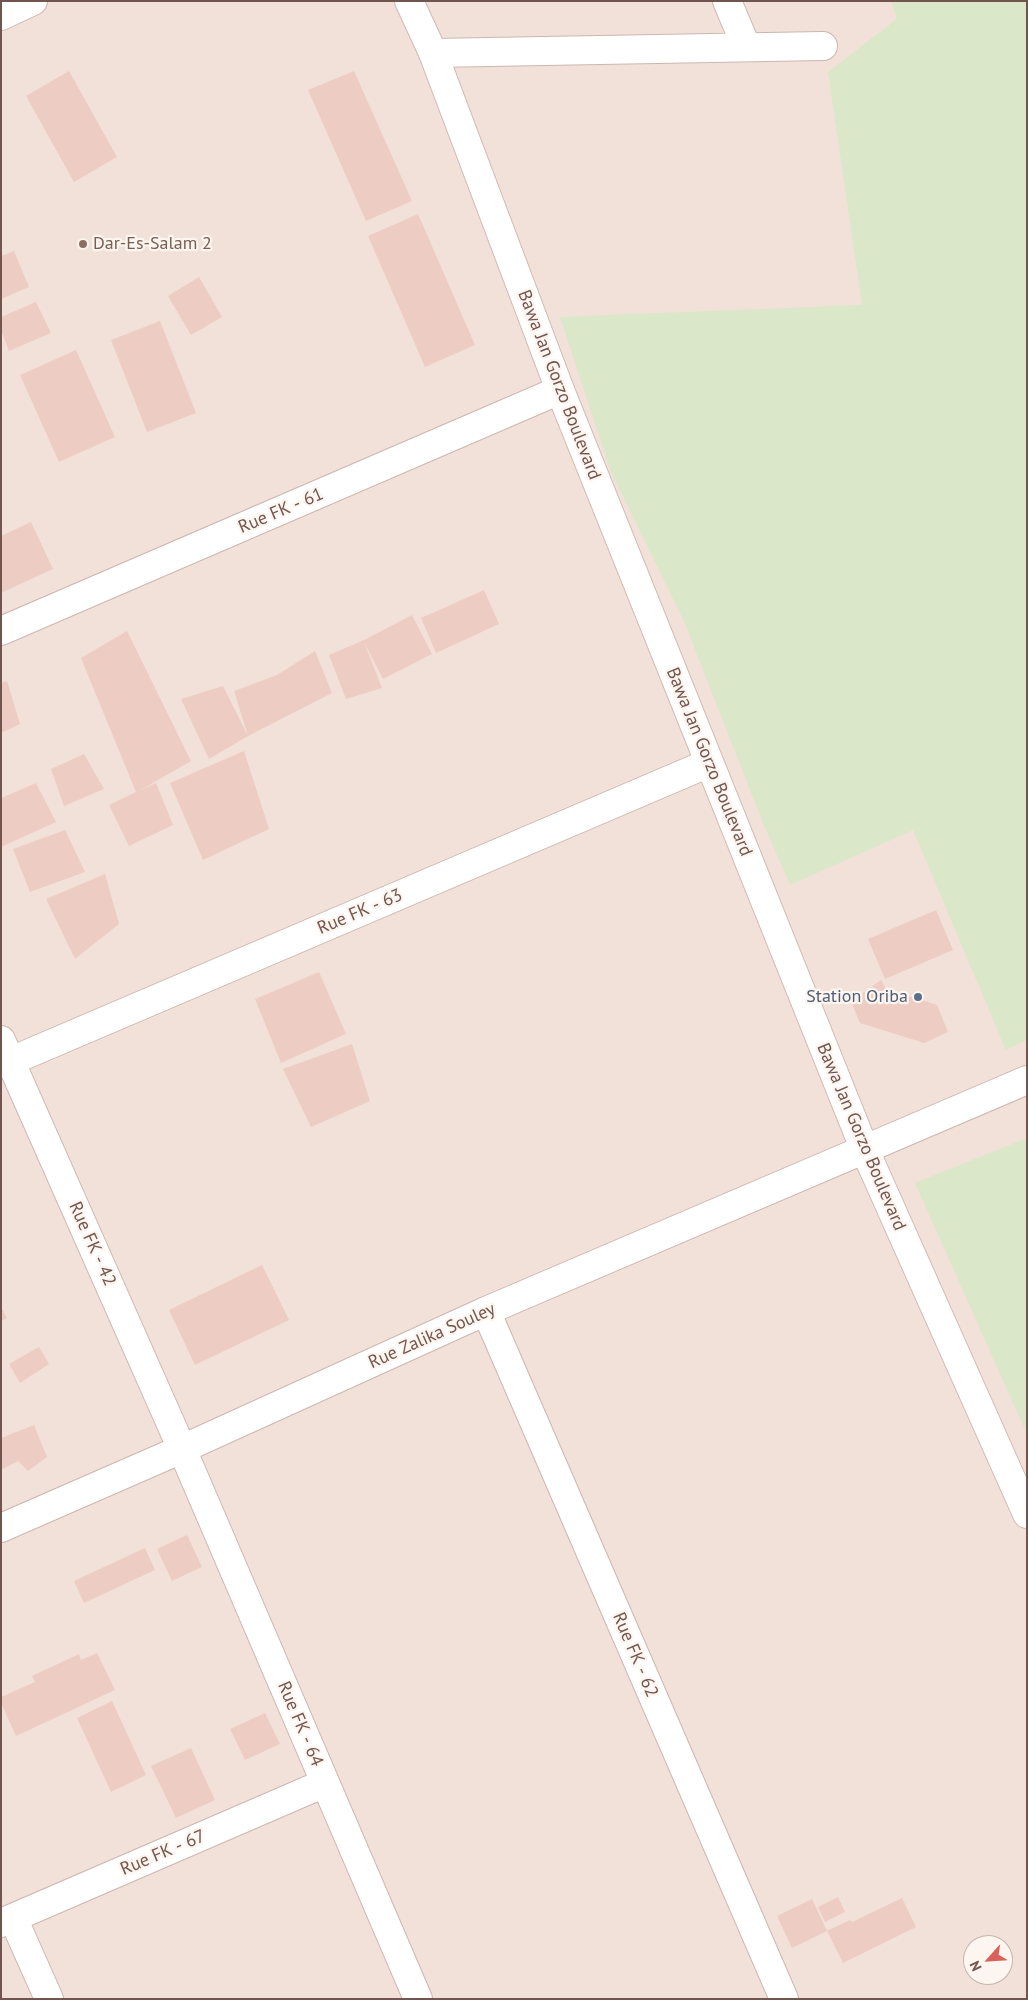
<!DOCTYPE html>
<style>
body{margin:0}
#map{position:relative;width:1028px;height:2000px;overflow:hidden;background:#fbf1e9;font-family:"PT Sans",sans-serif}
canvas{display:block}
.frame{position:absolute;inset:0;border:2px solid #73554f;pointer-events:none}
.north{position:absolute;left:963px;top:1935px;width:50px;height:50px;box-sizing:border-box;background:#fdf5ef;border:1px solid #c6b5af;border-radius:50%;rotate:244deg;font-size:14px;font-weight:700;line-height:20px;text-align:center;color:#73554f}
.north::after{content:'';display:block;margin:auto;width:18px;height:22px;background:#d9615a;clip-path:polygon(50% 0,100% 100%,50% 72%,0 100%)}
</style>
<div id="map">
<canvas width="1028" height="2000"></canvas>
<div class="frame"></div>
<div class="north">N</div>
</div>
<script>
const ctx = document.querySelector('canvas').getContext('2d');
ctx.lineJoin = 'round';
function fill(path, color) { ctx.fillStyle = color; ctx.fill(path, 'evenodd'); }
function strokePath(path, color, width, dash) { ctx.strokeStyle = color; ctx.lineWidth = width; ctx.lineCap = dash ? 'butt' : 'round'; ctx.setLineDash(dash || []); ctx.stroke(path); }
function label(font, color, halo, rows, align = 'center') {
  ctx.font = font + ' "PT Sans",sans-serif'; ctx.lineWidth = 4.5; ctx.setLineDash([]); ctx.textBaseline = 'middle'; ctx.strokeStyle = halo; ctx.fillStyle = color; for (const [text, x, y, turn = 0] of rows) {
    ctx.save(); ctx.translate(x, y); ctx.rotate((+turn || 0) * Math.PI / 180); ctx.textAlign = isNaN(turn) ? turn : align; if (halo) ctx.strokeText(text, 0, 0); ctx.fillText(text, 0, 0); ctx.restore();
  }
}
const residential = new Path2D(`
 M1,1H1027V1999H1ZM973,1945H1003V1975H973Z`);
const green = new Path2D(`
 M891,1H1027V1040L1006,1050L913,830L790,885L763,823L684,621L611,472L560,317L862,305L828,72L897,19Z
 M1027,1138V1434L915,1183Z`);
const building = new Path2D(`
 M69,71L117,157L74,182L26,96Z
 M354,71L412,201L366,221L308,90Z
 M418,214L475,345L425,367L368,236Z
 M14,251L29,287L1,299V256Z
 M199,277L222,317L191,335L168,296Z
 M36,302L51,333L9,351L1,330V317Z
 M160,321L196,413L147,432L111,340Z
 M76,350L115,437L59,462L20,375Z
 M31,522L53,569L1,593V536Z
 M484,590L499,624L436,653L421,618Z
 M412,615L432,654L383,679L364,642L382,688L346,699L329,655L364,640Z
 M127,631L191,761L139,791L156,783L173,825L129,846L109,805L136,792L81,658Z
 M315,651L332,693L248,736L234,691L277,675Z
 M7,681L20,724L1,733V683Z
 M223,686L248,736L209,759L181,699Z
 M244,751L269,829L203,860L170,783Z
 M84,754L104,789L64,806L51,769Z
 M36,783L56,822L1,847V798Z
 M65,830L85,872L30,892L13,849Z
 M105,874L119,924L75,959L46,899Z
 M936,910L953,950L885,979L868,939Z
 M319,972L346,1034L281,1063L255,999Z
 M881,980L886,989L937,1005L948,1032L924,1043L860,1023L851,1002Z
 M352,1044L370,1101L311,1127L283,1069Z
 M262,1265L289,1320L195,1365L169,1310Z
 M1,1307L7,1318L1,1321Z
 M39,1347L49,1364L20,1383L9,1364Z
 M34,1425L47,1457L28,1471L18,1461L1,1470V1438Z
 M187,1535L202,1567L172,1581L157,1549Z
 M145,1548L155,1570L84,1603L74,1581Z
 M97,1653L115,1690L16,1736L1,1703V1697L35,1682L32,1676L79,1654L81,1660Z
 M112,1701L146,1775L111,1792L77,1718Z
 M265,1713L280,1744L245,1760L230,1729Z
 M191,1748L215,1800L176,1818L151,1766Z
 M838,1897L845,1912L825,1922L818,1907Z
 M902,1898L916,1927L843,1963L827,1931L850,1920L852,1922Z
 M812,1899L827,1931L792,1948L777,1916Z`);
const minor = new Path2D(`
 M727,1L746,46
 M1,16L33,1
 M433,53L823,46
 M1,631L560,390
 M1,1040L182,1449L418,1999
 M11,1061L709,763
 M486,1311L784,1999
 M13,1918L49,1999
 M1,1923L325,1783`);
const tertiary = new Path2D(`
 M1,1528L182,1449L486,1311L1027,1080`);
const secondary = new Path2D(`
 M409,1L433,53L560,390L864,1148L1027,1514`);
const markers = [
 [83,244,5,"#8d6e63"],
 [918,997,5,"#5c6f8a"]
];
const educationNames = [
 ["Dar-Es-Salam 2",93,244]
];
const streetNames = [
 ["Bawa Jan Gorzo Boulevard",559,385,69],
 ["Rue FK - 61",281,511,-23],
 ["Bawa Jan Gorzo Boulevard",709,762,68],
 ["Rue FK - 63",360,912,-23],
 ["Bawa Jan Gorzo Boulevard",861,1137,67],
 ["Rue FK - 42",92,1244,66],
 ["Rue Zalika Souley",432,1336,-24],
 ["Rue FK - 62",635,1655,67],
 ["Rue FK - 64",300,1724,67],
 ["Rue FK - 67",163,1853,-23]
];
const serviceNames = [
 ["Station Oriba",908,997]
];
fill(residential, '#f2e1d8');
fill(green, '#dae7c8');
fill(building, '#edcdc3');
strokePath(minor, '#ccb7b0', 30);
strokePath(tertiary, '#ccb7b0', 30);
strokePath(secondary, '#d0b9b0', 30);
strokePath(minor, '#fff', 28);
strokePath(tertiary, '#fff', 28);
strokePath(secondary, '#fff', 28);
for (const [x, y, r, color] of markers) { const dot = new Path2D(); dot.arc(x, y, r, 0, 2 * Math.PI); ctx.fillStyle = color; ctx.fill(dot); strokePath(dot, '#fdf5ef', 2); }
label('18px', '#785e54', '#fdf5ef', educationNames, 'left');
label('18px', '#73554f', '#fdf5ef', streetNames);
label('18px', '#4e5e75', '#fdf5ef', serviceNames, 'right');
</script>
